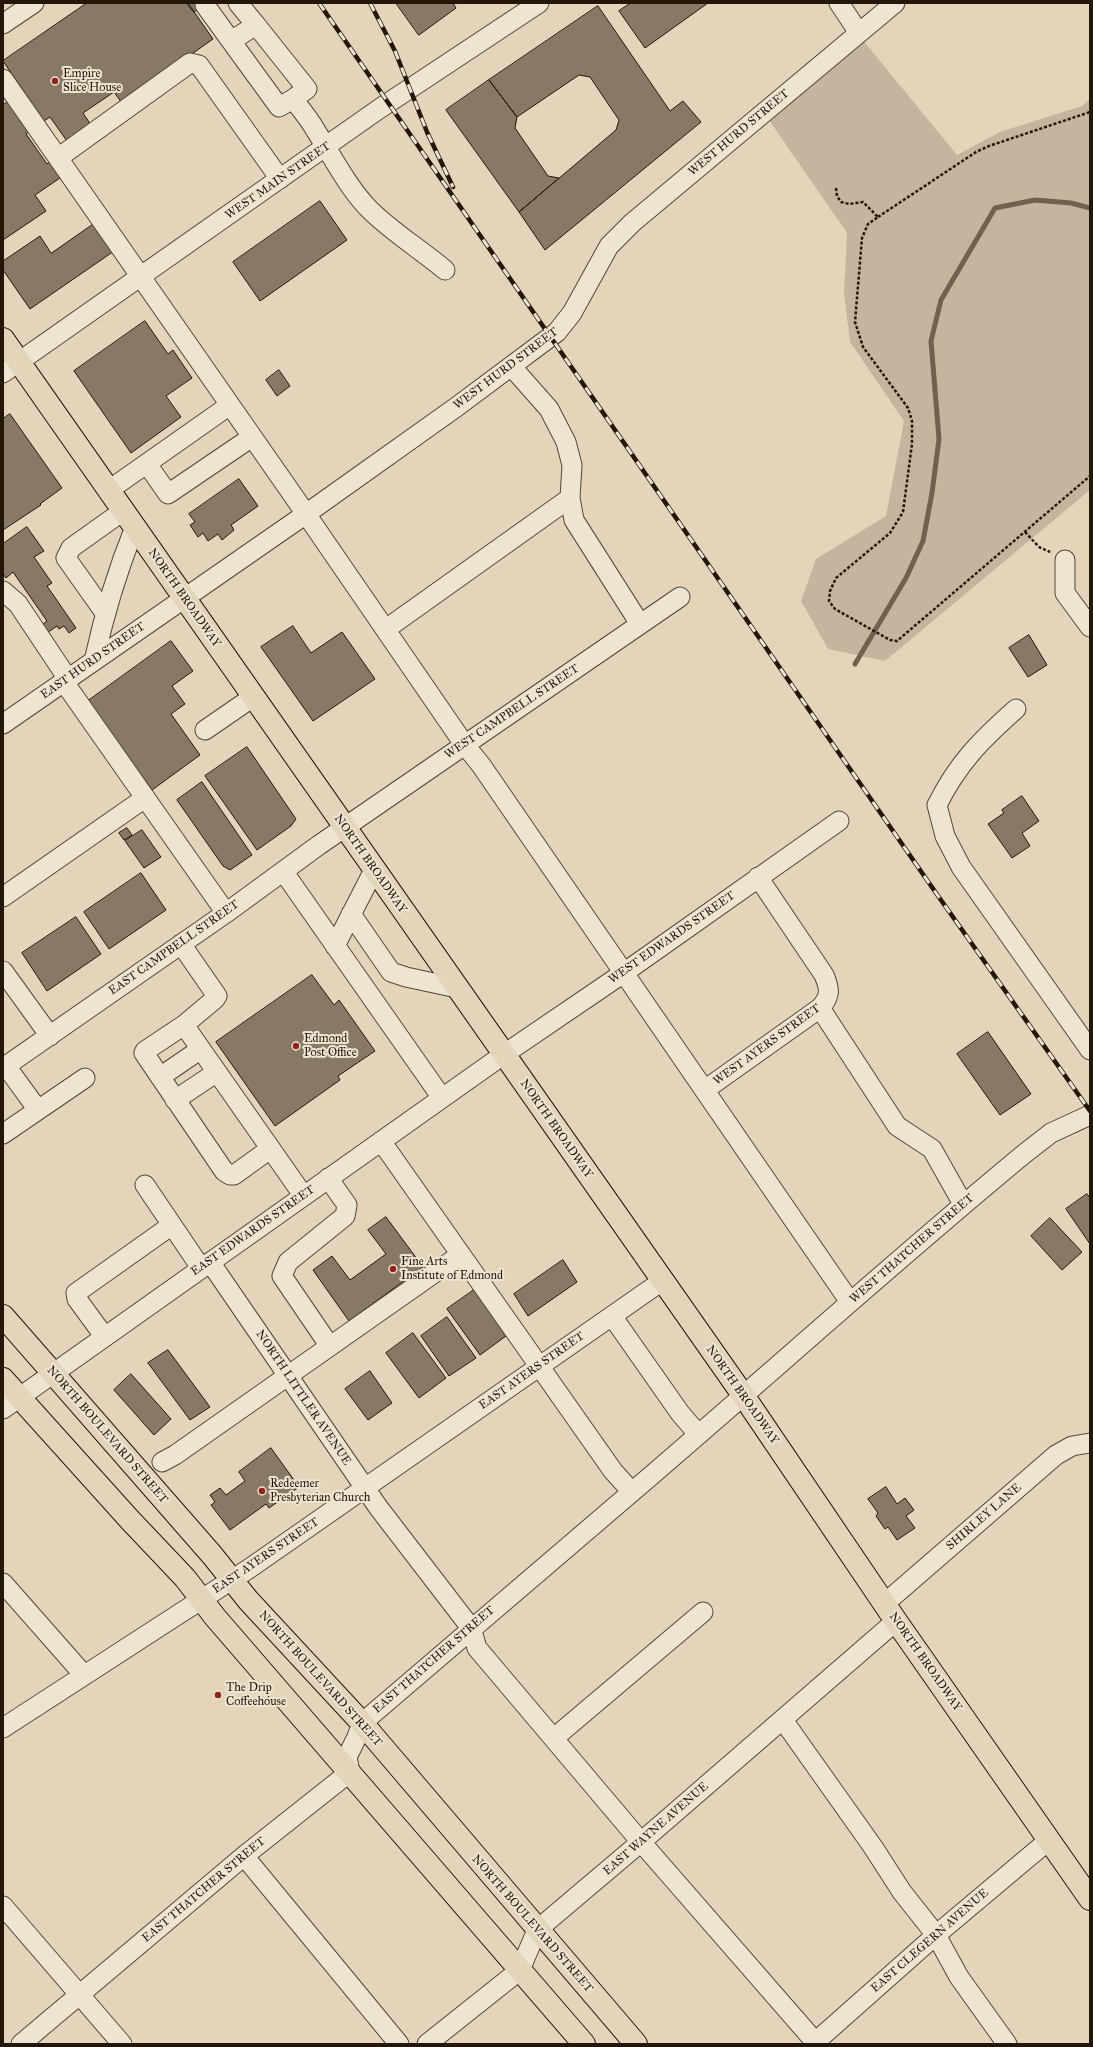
<!DOCTYPE html>
<style>
body{margin:0}
#map{position:relative;width:1093px;height:2047px;overflow:hidden;background:#e4d5ba;font-family:"IM FELL Great Primer",serif}
canvas{display:block}
.frame{position:absolute;inset:0;border:4px solid #25160a;pointer-events:none}
</style>
<div id="map">
<canvas width="1093" height="2047"></canvas>
<div class="frame"></div>
</div>
<script>
const ctx = document.querySelector('canvas').getContext('2d');
ctx.lineJoin = 'round';
function fill(path, color) { ctx.fillStyle = color; ctx.fill(path, 'evenodd'); }
function strokePath(path, color, width, dash) { ctx.strokeStyle = color; ctx.lineWidth = width; ctx.lineCap = dash ? 'butt' : 'round'; ctx.setLineDash(dash || []); ctx.stroke(path); }
function label(font, color, halo, rows, align = 'center') {
  ctx.font = font + ' "IM FELL Great Primer",serif'; ctx.lineWidth = 4; ctx.setLineDash([]); ctx.textBaseline = 'middle'; ctx.strokeStyle = halo; ctx.fillStyle = color; for (const [text, x, y, turn = 0] of rows) {
    ctx.save(); ctx.translate(x, y); ctx.rotate((+turn || 0) * Math.PI / 180); ctx.textAlign = isNaN(turn) ? turn : align; if (halo) ctx.strokeText(text, 0, 0); ctx.fillText(text, 0, 0); ctx.restore();
  }
}
const green = new Path2D(`
 M862,39L957,155L1000,132L1082,106L1090,99V490L885,661L828,649L801,601L816,559L886,516L904,421L850,342L844,293L847,233L769,120Z`);
const stream = new Path2D(`
 M855,664L906,578L923,541L932,493L939,439L931,341L941,300L995,208L1035,200L1071,203L1090,208`);
const building = new Path2D(`
 M87,3H188L213,39L122,103L114,92L83,113L91,125L67,141L50,117L44,121L3,61Z
 M187,3H207L194,12Z
 M396,3H453L456,8L419,35Z
 M631,3H708L645,48L619,11Z
 M598,6L670,111L683,101L701,122L545,250L519,212L616,130L619,120L590,77L579,75L517,117L489,80Z
 M489,80L517,117L515,128L548,176L559,178L519,212L446,110Z
 M11,100L31,130L26,134L47,164L49,162L60,178L35,195L46,211L3,240V105Z
 M320,201L347,240L260,301L233,262Z
 M98,221L117,249L30,309L3,270V261L40,236L51,253Z
 M145,321L168,354L173,350L192,378L166,396L181,417L131,453L74,371Z
 M279,370L290,386L277,396L266,380Z
 M10,414L62,488L40,504L41,505L3,530V419Z
 M239,479L258,506L231,525L234,530L222,540L218,534L208,541L203,533L198,537L190,525L195,522L189,514Z
 M27,527L44,551L34,557L52,583L47,586L76,628L69,633L64,626L59,629L57,626L44,635L39,627L47,621L13,572L6,578L3,574V544Z
 M293,626L311,653L342,632L375,679L313,721L261,647Z
 M1029,635L1047,665L1028,677L1009,648Z
 M171,641L193,671L172,686L185,704L171,714L200,755L152,790L88,701Z
 M247,747L296,819L291,826L257,850L205,776Z
 M202,782L252,855L230,870L223,866L177,800Z
 M1022,796L1039,821L1022,833L1030,846L1012,858L988,824L1004,813L1002,810Z
 M127,828L132,835L124,840L119,833Z
 M142,830L161,857L144,868L125,841Z
 M141,873L166,910L109,949L84,912Z
 M76,917L101,954L47,991L22,953Z
 M312,975L334,1005L339,1000L375,1051L338,1076L340,1080L275,1126L216,1042Z
 M988,1032L1031,1094L1000,1115L957,1054Z
 M1087,1194L1090,1198V1244L1066,1209Z
 M386,1217L423,1267L349,1321L313,1270L332,1256L350,1280L386,1254L368,1230Z
 M1050,1218L1082,1252L1062,1270L1031,1236Z
 M563,1260L577,1282L528,1316L514,1294Z
 M474,1290L506,1336L480,1355L447,1309Z
 M447,1317L476,1358L449,1376L421,1336Z
 M413,1333L446,1378L419,1398L386,1353Z
 M168,1350L210,1407L190,1420L148,1363Z
 M370,1371L392,1403L368,1420L345,1389Z
 M131,1374L171,1419L154,1435L114,1390Z
 M271,1448L299,1487L269,1508L266,1504L230,1530L211,1505L215,1502L210,1495L220,1488L226,1495L245,1481L239,1472Z
 M886,1487L897,1504L905,1498L914,1510L906,1516L915,1528L897,1540L888,1527L885,1529L876,1516L878,1513L868,1499Z`);
const path = new Path2D(`
 M836,188L837,196L841,202L849,204L863,202L878,217L868,224L862,238L855,322L863,347L908,408L912,421V444L903,512L890,533L836,578L830,591L829,601L835,609L890,640L897,641L1090,476
 M878,217L976,152L989,146L1090,112
 M1025,532L1039,547L1050,552`);
const minor = new Path2D(`
 M238,3L256,25
 M839,3L859,33
 M205,5L231,41
 M3,24L34,3
 M3,79L306,514L464,744L481,765L850,1302
 M293,99L279,107L231,41L256,25L307,89L293,99C301,109 310,120 316,131C332,156 346,184 367,207C390,231 419,248 445,270
 M58,158L190,63L199,65L280,179
 M511,366L549,409L566,442L572,465L570,498L574,520L640,624
 M3,373L379,109L539,3
 M147,464L168,494L252,437
 M109,490L230,405
 M1065,560V593L1090,627
 M3,591L18,604L68,679
 M105,613L66,558L71,548L123,511
 M386,629L570,498
 M94,661C104,615 117,571 135,527
 M64,682L226,913
 M1016,709C981,740 958,763 937,805L945,836L961,867L1090,1050
 M3,724L306,514L455,408L557,332L572,313L609,246L632,223L895,3
 M205,730L253,697
 M283,871L442,1098
 M3,897L145,798
 M351,914L391,972L406,977L457,988
 M181,944L217,996L215,999L184,1025L303,1195
 M335,946L374,870
 M3,971L50,1036
 M820,1008L897,1126L932,1149L963,1204
 M184,1025L145,1051L144,1053L224,1171L230,1175H234L270,1149
 M6,1066L38,1110
 M3,1068L226,913L319,845L680,597
 M160,1077L201,1049
 M706,1089L820,1008C831,996 830,989 824,975L758,877
 M175,1100L217,1072
 M3,1134L85,1078
 M381,1141L613,1471L632,1492
 M328,1178L347,1205L345,1216L288,1262L282,1276L329,1345
 M145,1185L201,1268
 M210,1262L378,1507L471,1628L477,1648L641,1842L817,2044
 M612,1316L680,1413L698,1434
 M104,1336L77,1299L76,1293L172,1225
 M3,1409L503,1055L625,972L839,821
 M162,1462L175,1455L460,1255
 M3,1583L84,1675
 M884,1604L1056,1455L1072,1446L1090,1443
 M783,1720L873,1847L902,1892L936,1935L959,1977L1007,2044
 M3,1728L250,1568L662,1281
 M554,1738L703,1612
 M244,1856L399,2044
 M3,1906L122,2044
 M21,2044L244,1856L350,1772L347,1757L357,1737L362,1723C451,1646 542,1570 632,1492C763,1380 891,1264 1024,1154L1051,1133L1090,1115
 M427,2044L520,1970L537,1930L641,1842L896,1621
 M813,2044L936,1935L1049,1840`);
const major = new Path2D(`
 M3,339L743,1395L896,1621L1090,1899
 M3,1316L212,1555L248,1600L362,1723L636,2044
 M3,1379L130,1520L185,1578L215,1617L584,2044`);
const rail = new Path2D(`
 M319,3L936,893L1090,1111
 M370,3L395,51L427,132L453,187`);
const markers = [
 [55,81,4,"#8f2418"],
 [296,1046,4,"#8f2418"],
 [393,1269,4,"#8f2418"],
 [262,1491,4,"#8f2418"],
 [218,1695,4,"#8f2418"]
];
const poiNames = [
 ["Empire",63,74],
 ["Slice House",63,88],
 ["Edmond",304,1039],
 ["Post Office",304,1053],
 ["Fine Arts",401,1262],
 ["Institute of Edmond",401,1276],
 ["Redeemer",270,1484],
 ["Presbyterian Church",270,1498],
 ["The Drip",226,1688],
 ["Coffeehouse",226,1702]
];
const streetNames = [
 ["WEST HURD STREET",739,133,-40],
 ["WEST MAIN STREET",278,181,-35],
 ["WEST HURD STREET",506,369,-37],
 ["NORTH BROADWAY",184,598,55],
 ["EAST HURD STREET",93,661,-35],
 ["WEST CAMPBELL STREET",512,712,-34],
 ["NORTH BROADWAY",370,864,55],
 ["WEST EDWARDS STREET",672,938,-35],
 ["EAST CAMPBELL STREET",174,948,-35],
 ["WEST AYERS STREET",767,1045,-36],
 ["NORTH BROADWAY",556,1129,55],
 ["EAST EDWARDS STREET",253,1231,-35],
 ["WEST THATCHER STREET",912,1249,-41],
 ["EAST AYERS STREET",532,1371,-35],
 ["NORTH BROADWAY",742,1395,55],
 ["NORTH LITTLER AVENUE",303,1398,56],
 ["NORTH BOULEVARD STREET",107,1435,49],
 ["SHIRLEY LANE",984,1517,-41],
 ["EAST AYERS STREET",266,1556,-34],
 ["EAST THATCHER STREET",434,1660,-41],
 ["NORTH BROADWAY",925,1662,55],
 ["NORTH BOULEVARD STREET",320,1679,48],
 ["EAST WAYNE AVENUE",656,1829,-41],
 ["EAST THATCHER STREET",204,1890,-40],
 ["NORTH BOULEVARD STREET",532,1924,49],
 ["EAST CLEGERN AVENUE",930,1941,-41]
];
fill(green, '#c4b59c');
strokePath(stream, '#716250', 5);
fill(building, '#887966');
strokePath(building, '#25160a', 1);
strokePath(minor, '#554636', 21);
strokePath(major, '#25160a', 24);
strokePath(path, '#25160a', 2.5, [3, 2]);
strokePath(minor, '#ede4d2', 19);
strokePath(major, '#e4d5ba', 22);
strokePath(rail, '#25160a', 4.5);
strokePath(rail, '#ede4d2', 3, [9]);
for (const [x, y, r, color] of markers) { const dot = new Path2D(); dot.arc(x, y, r, 0, 2 * Math.PI); ctx.fillStyle = color; ctx.fill(dot); strokePath(dot, '#ede4d2', 1.5); }
label('12px', '#25160a', '#ede4d2', poiNames, 'left');
label('12px', '#25160a', '#ede4d2', streetNames);
</script>
